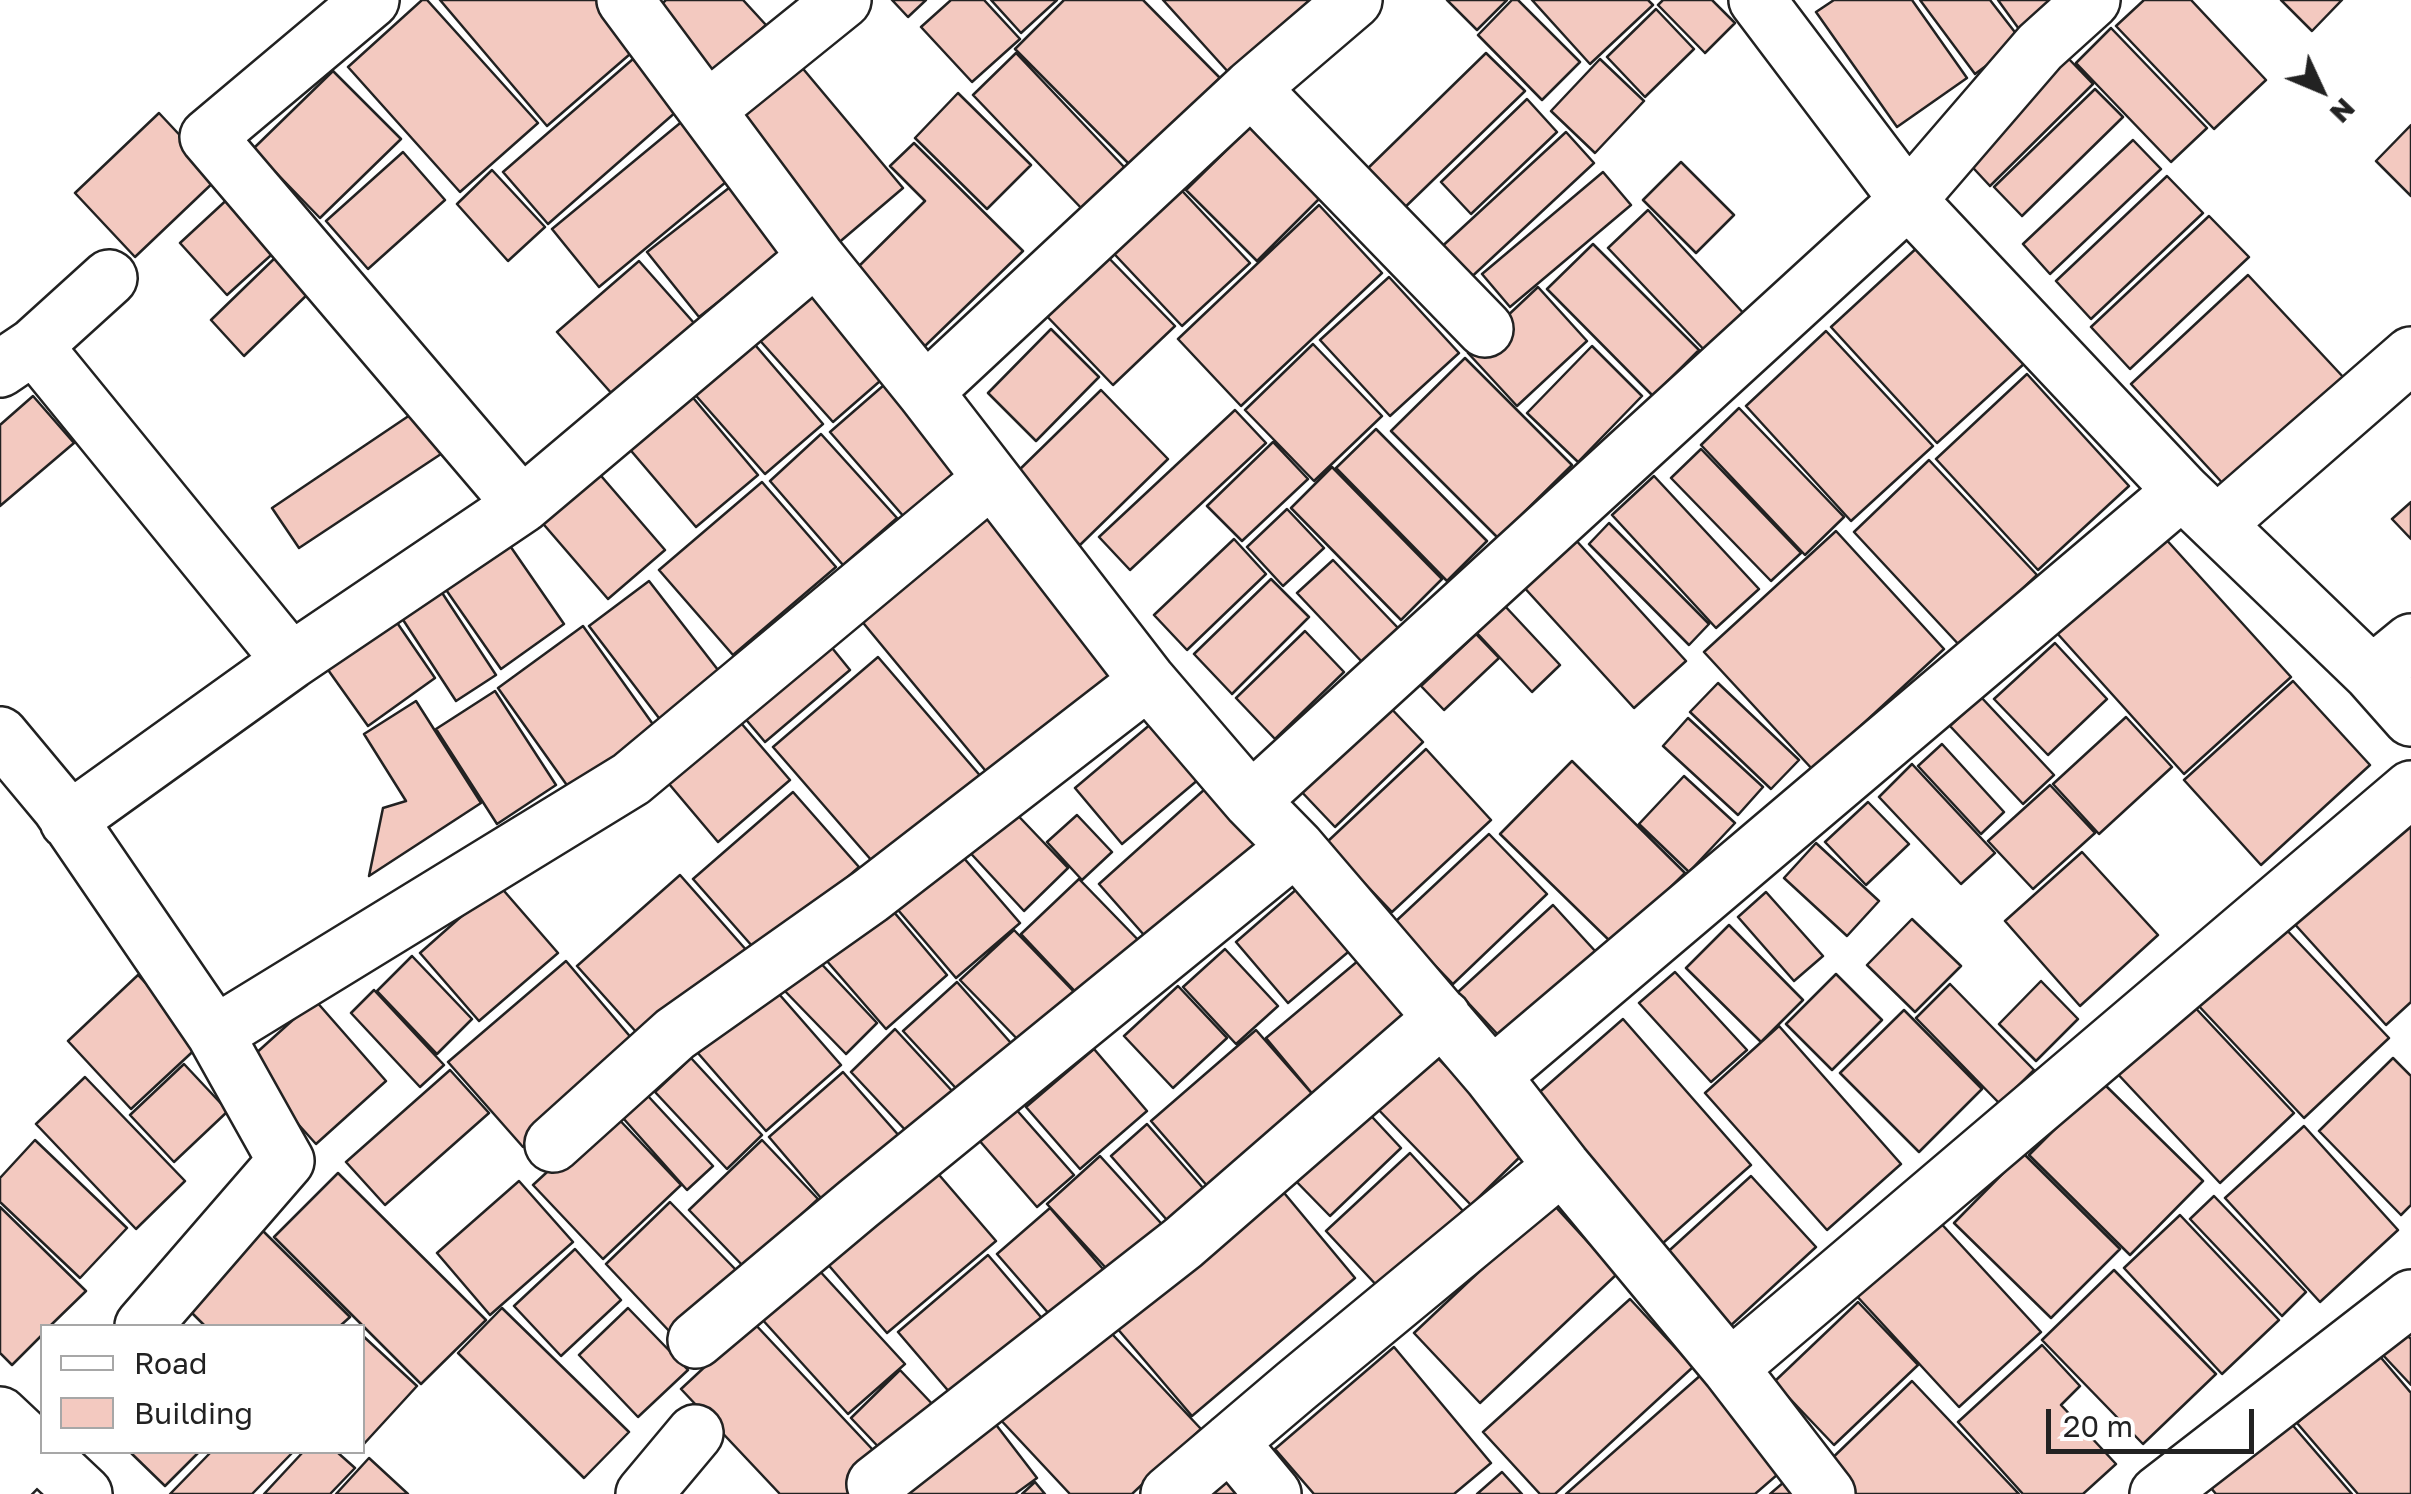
<!DOCTYPE html>
<style>
body{margin:0}
#map{position:relative;width:2411px;height:1494px;overflow:hidden;background:#fff;font-family:"Golos Text",sans-serif}
canvas{display:block}
.legend{position:absolute;left:40px;top:1324px;width:325px;height:130px;box-sizing:border-box;background:#fff;border:2px solid #a7a7a7;margin:0;padding:12px 18px;list-style:none;font-size:30px;color:#222}
.legend li{display:flex;align-items:center;gap:20px;height:50px}
.legend b{width:50px;border:2px solid #a7a7a7}
.north{position:absolute;left:2271px;top:40px;width:100px;height:100px;-webkit-text-stroke:8px #fff;paint-order:stroke;rotate:134deg;font-size:28px;font-weight:700;line-height:40px;text-align:center;color:#222}
.north::after{content:'';display:block;margin:auto;width:35px;height:45px;background:#222;clip-path:polygon(50% 0,100% 100%,50% 72%,0 100%)}
.scale{position:absolute;left:2046px;top:1409px;width:208px;height:45px;box-sizing:border-box;border:5px solid #222;border-top:0;padding-left:12px;font-size:30px;line-height:35px;white-space:nowrap;color:#222;-webkit-text-stroke:8px #fff;paint-order:stroke}
</style>
<div id="map">
<canvas width="2411" height="1494"></canvas>
<ul class="legend">
<li><b style="height:12px;background:#fff"></b>Road</li>
<li><b style="height:28px;background:#f3c9c0"></b>Building</li>
</ul>
<div class="north">N</div>
<div class="scale">20 m</div>
</div>
<script>
const ctx = document.querySelector('canvas').getContext('2d');
ctx.lineJoin = 'round';
function fill(path, color) { ctx.fillStyle = color; ctx.fill(path, 'evenodd'); }
function strokePath(path, color, width, dash) { ctx.strokeStyle = color; ctx.lineWidth = width; ctx.lineCap = dash ? 'butt' : 'round'; ctx.setLineDash(dash || []); ctx.stroke(path); }
const building = new Path2D(`
 M422,0H427L538,123L460,192L348,67Z
 M440,0H596L637,48L547,126Z
 M666,0H743L766,25L710,76L652,13Z
 M892,0H926L908,17Z
 M951,0H984L1020,39L972,82L921,27Z
 M991,0H1057L1021,33Z
 M1064,0H1143L1220,78L1131,166L1015,49Z
 M1163,0H1310L1230,74Z
 M1447,0H1507L1477,30Z
 M1512,0H1518L1580,62L1542,100L1478,35Z
 M1532,0H1648L1653,5L1590,64Z
 M1663,0H1712L1735,23L1705,53L1658,5Z
 M1834,0H1912L1967,78L1897,127L1816,12Z
 M1920,0H1990L2021,40L1975,74Z
 M1998,0H2071L2024,36Z
 M2144,0H2191L2266,80L2214,129L2116,26Z
 M2281,0H2342L2312,31Z
 M1656,9L1694,49L1645,97L1607,57Z
 M2111,28L2207,128L2171,162L2076,63Z
 M1016,53L1126,169L1084,211L973,95Z
 M1486,53L1525,91L1397,215L1360,176Z
 M2066,56L2093,84L1990,186L1963,157Z
 M794,58L903,188L836,245L727,115Z
 M633,59L677,111L548,224L503,172Z
 M1600,59L1644,101L1595,153L1551,111Z
 M333,71L401,139L320,218L253,149Z
 M2095,89L2123,117L2022,216L1994,187Z
 M958,93L1031,165L987,209L915,138Z
 M1527,99L1557,132L1471,214L1441,182Z
 M159,113L219,177L135,257L75,193Z
 M685,119L732,177L599,287L552,229Z
 M1252,125L1322,196L1257,261L1186,190Z
 M2411,125V196L2376,161Z
 M1566,132L1594,163L1465,283L1436,252Z
 M2133,140L2161,169L2050,274L2023,244Z
 M914,143L1023,251L925,346L852,273L925,201L890,166Z
 M403,152L445,200L368,269L326,221Z
 M1681,162L1734,215L1696,253L1643,200Z
 M492,170L545,227L508,261L457,204Z
 M1603,172L1631,205L1510,307L1482,274Z
 M2167,176L2203,213L2091,319L2056,281Z
 M1170,178L1250,263L1182,326L1103,242Z
 M734,184L786,249L699,317L647,252Z
 M232,195L280,247L227,295L180,243Z
 M1319,205L1382,273L1241,406L1178,339Z
 M1648,210L1747,317L1708,354L1608,248Z
 M2209,216L2249,257L2130,369L2091,327Z
 M1593,244L1699,350L1653,396L1547,289Z
 M1920,245L2026,362L1937,443L1831,327Z
 M1100,249L1175,326L1113,385L1039,308Z
 M278,255L312,290L244,356L211,320Z
 M639,261L702,332L621,404L557,332Z
 M2248,275L2345,379L2227,488L2131,384Z
 M1389,277L1459,353L1390,416L1320,340Z
 M817,281L895,368L833,422L755,335Z
 M1538,287L1587,341L1517,406L1468,353Z
 M1051,329L1099,377L1036,441L988,393Z
 M1826,331L1933,446L1851,521L1746,406Z
 M750,339L823,424L765,474L691,390Z
 M1313,344L1382,416L1314,481L1245,410Z
 M1592,346L1642,396L1578,462L1527,413Z
 M1465,358L1572,465L1498,538L1391,431Z
 M2027,374L2129,486L2038,570L1936,459Z
 M892,378L967,464L905,518L830,432Z
 M1101,390L1168,459L1080,545L1013,476Z
 M689,393L758,475L696,527L627,446Z
 M33,396L74,443L0,506V425Z
 M1739,408L1844,517L1805,555L1701,445Z
 M1235,410L1266,443L1130,570L1099,537Z
 M413,413L441,454L299,548L272,508Z
 M1376,429L1487,541L1447,581L1336,468Z
 M821,434L897,518L843,565L770,481Z
 M1273,442L1308,479L1242,541L1207,506Z
 M1701,449L1801,553L1771,581L1671,478Z
 M1929,460L2037,575L1961,647L1854,532Z
 M1332,467L1442,579L1401,620L1291,508Z
 M596,470L665,550L608,599L539,519Z
 M1654,476L1759,589L1716,628L1612,515Z
 M762,482L836,567L733,655L659,570Z
 M2411,502V539L2392,519Z
 M987,505L1126,671L994,781L855,613Z
 M1287,509L1324,548L1283,586L1247,547Z
 M1609,523L1709,624L1689,645L1589,544Z
 M1836,531L1944,649L1813,770L1704,652Z
 M2163,536L2291,677L2184,774L2056,632Z
 M1573,537L1686,661L1634,708L1521,584Z
 M1234,539L1266,574L1187,650L1154,615Z
 M506,540L564,624L501,669L442,584Z
 M1333,560L1399,629L1363,663L1297,593Z
 M1271,579L1309,617L1232,694L1194,654Z
 M649,581L725,679L665,726L589,626Z
 M435,582L496,675L456,701L396,609Z
 M1504,605L1560,665L1532,692L1476,632Z
 M389,611L435,678L368,726L321,660Z
 M583,626L662,737L576,798L498,688Z
 M1305,631L1344,672L1275,739L1236,698Z
 M1476,634L1499,658L1444,710L1421,686Z
 M824,638L850,670L765,742L737,709Z
 M2055,643L2107,699L2048,755L1994,699Z
 M878,657L983,779L879,869L773,747Z
 M2293,681L2370,765L2261,865L2184,780Z
 M1718,683L1799,760L1771,789L1690,712Z
 M495,691L556,785L497,824L436,729Z
 M1981,697L2054,775L2023,804L1950,726Z
 M416,701L481,803L369,876L383,808L406,801L364,734Z
 M1385,702L1423,742L1335,827L1297,787Z
 M735,716L790,780L718,842L664,778Z
 M2126,717L2172,767L2099,834L2053,784Z
 M1688,718L1763,787L1738,815L1663,746Z
 M1152,723L1199,779L1122,844L1075,788Z
 M1942,744L2004,812L1981,834L1918,766Z
 M1426,749L1491,820L1392,912L1326,843Z
 M1572,761L1685,873L1613,944L1500,834Z
 M1912,764L1995,853L1961,884L1879,797Z
 M1684,776L1735,823L1689,872L1639,824Z
 M1215,780L1276,848L1159,952L1099,884Z
 M2050,785L2095,833L2033,889L1988,841Z
 M793,792L859,867L760,955L693,879Z
 M1868,802L1909,844L1866,885L1825,842Z
 M1006,803L1068,868L1024,911L963,845Z
 M1077,815L1112,852L1082,880L1047,842Z
 M2411,817V1002L2386,1025L2291,920Z
 M1489,834L1547,894L1453,984L1394,923Z
 M950,842L1020,923L956,978L887,897Z
 M1816,843L1879,901L1847,936L1784,878Z
 M2082,852L2158,935L2080,1006L2005,921Z
 M680,875L748,952L646,1043L577,966Z
 M1079,879L1146,948L1087,1004L1021,934Z
 M1306,881L1360,942L1288,1003L1236,942Z
 M498,884L558,953L479,1021L420,953Z
 M1766,892L1823,956L1794,981L1738,917Z
 M888,905L947,975L886,1029L826,960Z
 M1553,905L1596,952L1502,1039L1458,992Z
 M1912,919L1961,966L1915,1012L1867,965Z
 M2281,924L2389,1038L2304,1118L2196,1003Z
 M1729,925L1803,1000L1761,1042L1686,968Z
 M1014,930L1078,996L1025,1047L960,980Z
 M1225,949L1278,1006L1236,1044L1183,987Z
 M1365,955L1419,1019L1320,1103L1266,1038Z
 M412,956L472,1019L437,1054L377,991Z
 M814,956L877,1023L846,1054L781,987Z
 M566,961L639,1047L523,1147L448,1062Z
 M1675,972L1747,1050L1711,1082L1639,1003Z
 M1836,974L1882,1020L1832,1070L1786,1024Z
 M138,975L202,1043L131,1109L68,1041Z
 M2041,981L2078,1019L2036,1061L1999,1024Z
 M957,982L1018,1051L965,1098L903,1031Z
 M1950,984L2034,1070L2000,1104L1916,1018Z
 M772,986L841,1065L766,1131L697,1052Z
 M1178,986L1227,1038L1173,1088L1124,1036Z
 M374,990L444,1065L420,1087L351,1013Z
 M315,1000L386,1081L316,1144L244,1064Z
 M2188,1000L2294,1113L2220,1183L2114,1070Z
 M1904,1010L1982,1089L1919,1152L1840,1073Z
 M1623,1019L1751,1165L1654,1251L1526,1104Z
 M1779,1026L1901,1164L1827,1230L1705,1093Z
 M895,1029L954,1093L909,1134L851,1072Z
 M1256,1030L1314,1096L1209,1188L1151,1121Z
 M1427,1047L1528,1149L1471,1205L1371,1102Z
 M1094,1049L1147,1111L1080,1169L1026,1107Z
 M691,1058L762,1135L727,1169L655,1092Z
 M2393,1058L2411,1076V1205L2401,1215L2319,1131Z
 M184,1064L228,1111L174,1162L130,1115Z
 M450,1070L489,1113L385,1205L346,1162Z
 M843,1072L901,1138L826,1204L769,1137Z
 M85,1077L185,1181L136,1229L36,1124Z
 M2102,1082L2203,1181L2130,1255L2029,1155Z
 M648,1096L713,1166L687,1190L623,1118Z
 M1361,1105L1401,1148L1330,1216L1289,1174Z
 M1014,1107L1074,1175L1037,1207L978,1139Z
 M612,1112L681,1185L603,1259L533,1185Z
 M1147,1124L1210,1196L1173,1227L1111,1156Z
 M2304,1126L2398,1230L2320,1302L2225,1198Z
 M35,1140L127,1228L80,1278L0,1202V1178Z
 M762,1140L818,1199L745,1268L689,1210Z
 M1410,1153L1463,1211L1380,1289L1326,1231Z
 M2023,1153L2120,1249L2051,1318L1954,1223Z
 M1100,1156L1169,1232L1117,1280L1047,1204Z
 M934,1169L996,1241L887,1333L825,1261Z
 M338,1173L486,1320L421,1384L274,1237Z
 M1751,1176L1816,1247L1715,1340L1649,1269Z
 M519,1181L573,1242L490,1315L437,1253Z
 M1280,1188L1355,1278L1192,1416L1116,1327Z
 M2214,1196L2306,1292L2282,1316L2190,1219Z
 M670,1202L736,1270L671,1333L606,1264Z
 M1552,1203L1617,1274L1480,1403L1414,1333Z
 M0,1207L86,1291L50,1326H42V1335L12,1365L0,1353Z
 M1050,1208L1109,1276L1057,1323L997,1254Z
 M2180,1215L2279,1320L2222,1374L2124,1268Z
 M1936,1218L2041,1332L1959,1407L1854,1293Z
 M260,1228L350,1317L340,1326H205L185,1306Z
 M575,1249L621,1300L561,1356L514,1306Z
 M988,1255L1046,1323L957,1401L898,1332Z
 M816,1267L905,1364L848,1414L760,1317Z
 M2114,1270L2216,1374L2143,1444L2042,1340Z
 M1630,1299L1693,1367L1555,1494H1540L1483,1432Z
 M1858,1302L1918,1365L1834,1445L1774,1382Z
 M502,1308L629,1432L584,1478L458,1353Z
 M628,1308L688,1370L638,1417L579,1355Z
 M1099,1320L1201,1429L1132,1494H1070L997,1416Z
 M753,1322L888,1466L857,1494H780L681,1389Z
 M2406,1334L2411,1339V1385L2382,1354Z
 M362,1335L417,1386L362,1446Z
 M2042,1345L2080,1386L2061,1405L2116,1464L2083,1494H2023L1958,1422Z
 M1394,1347L1491,1463L1454,1494H1314L1275,1449Z
 M2377,1353L2411,1393V1494H2358L2297,1423Z
 M900,1370L937,1409L887,1456L851,1418Z
 M1702,1374L1785,1468L1755,1494H1566Z
 M1912,1381L2019,1494H1845L1821,1469Z
 M987,1413L1037,1478L1015,1494H904Z
 M2289,1421L2352,1494H2216L2211,1488Z
 M130,1452H199L165,1486Z
 M211,1452H293L252,1494H170Z
 M303,1452H337L355,1468L330,1494H264Z
 M369,1458L408,1494H336Z
 M1229,1468L1251,1494H1198Z
 M1502,1472L1522,1494H1477Z
 M1035,1482L1045,1494H1022Z
 M1784,1482L1794,1494H1770Z`);
const minor = new Path2D(`
 M371,0L208,137L522,505L816,257
 M625,0L816,257L925,392L1148,681L1251,801L1296,847L1492,1076L1562,1166L1730,1368L1827,1494
 M1757,0L1908,200L2182,491L2372,674L2411,718
 M1251,88L1485,329
 M708,109L843,0
 M34,346L291,661
 M0,369L34,346L109,278
 M925,392L1251,88L1354,0
 M2217,524L2411,355
 M2372,674L2411,642
 M0,735L60,807L215,1034
 M1251,801L1908,200L2040,47L2092,0
 M68,821L291,661L522,505
 M1492,1076L2182,491
 M553,1144L675,1034L870,896L1148,681
 M143,1326L286,1161L215,1034L631,779L991,479
 M696,1340L858,1204L1296,847
 M1730,1368L2411,789
 M0,1415L84,1494
 M1230,1442L1273,1494
 M875,1484L1183,1243L1443,1017
 M0,1486L42,1443
 M644,1494L695,1433
 M1169,1494L1296,1386L1562,1166
 M2158,1494L2411,1298`);
fill(building, '#f3c9c0');
strokePath(building, '#222', 2.5);
strokePath(minor, '#222', 60);
strokePath(minor, '#fff', 55);
</script>
